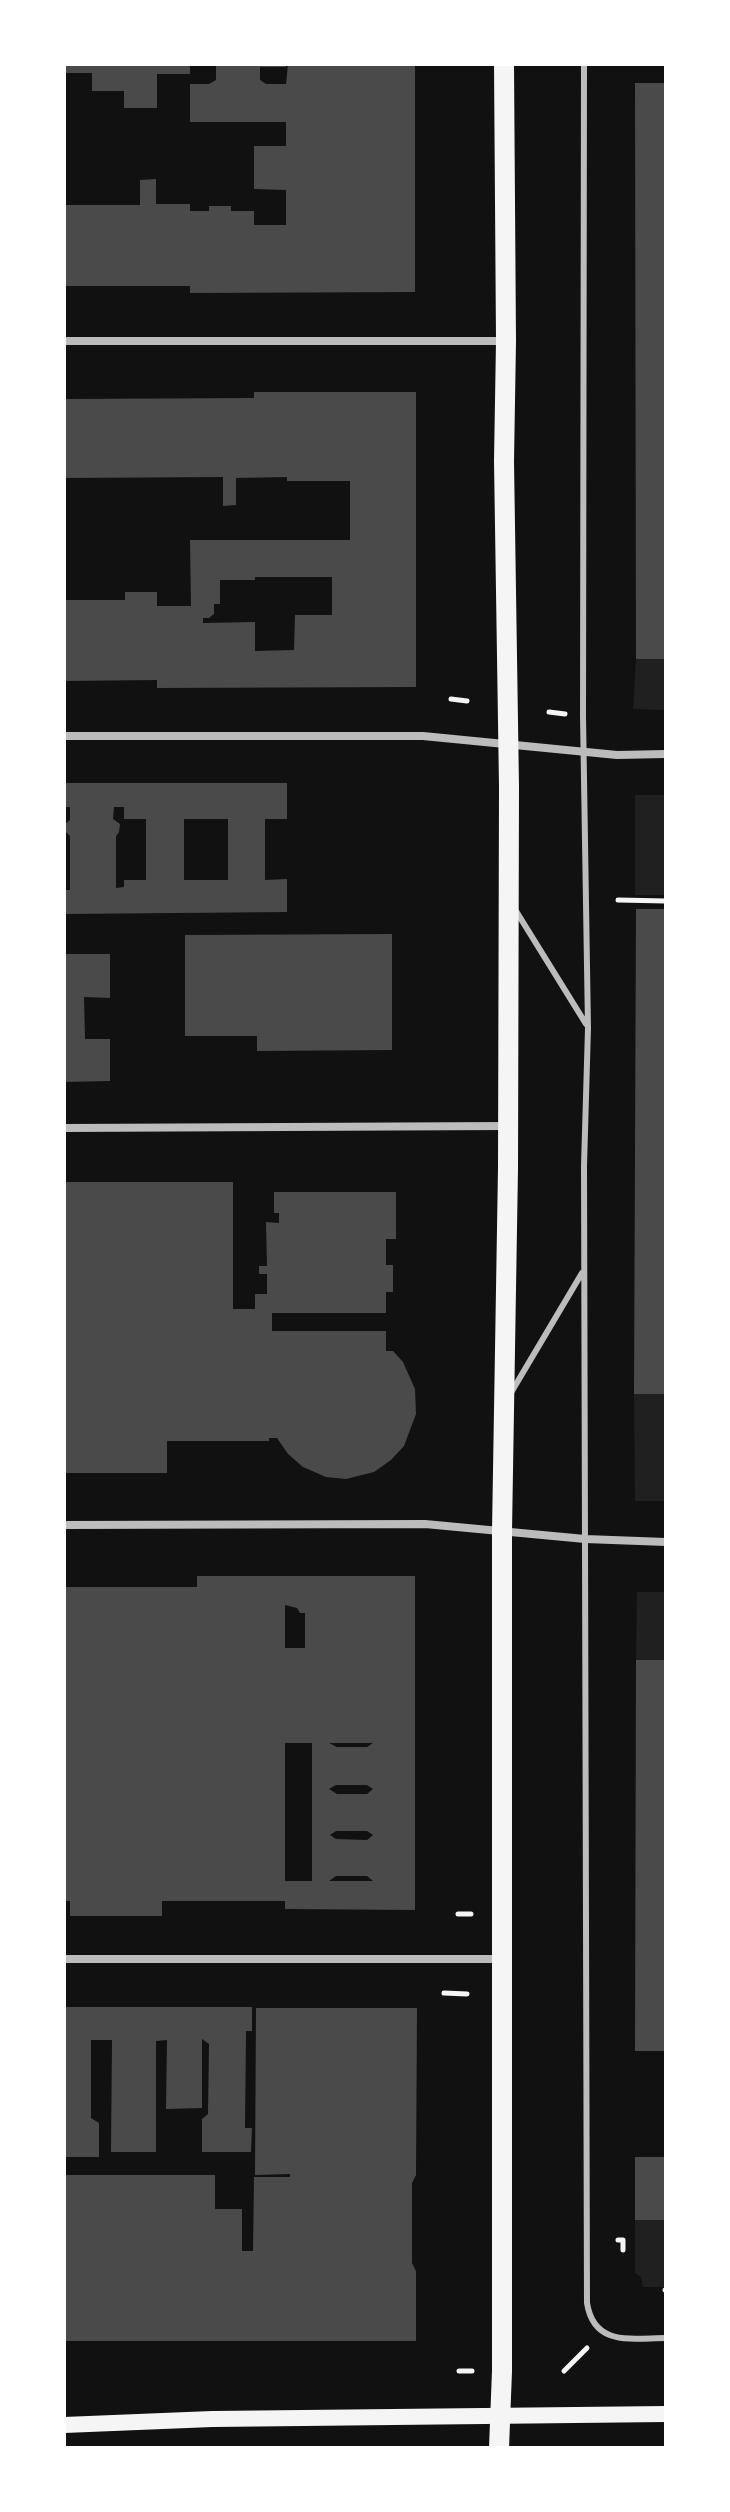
<!DOCTYPE html>
<style>
body{margin:0}
#map{position:relative;width:730px;height:2512px;overflow:hidden;background:#111;font-family:"Archivo Narrow",sans-serif}
canvas{display:block}
.frame{position:absolute;inset:0;border:66px solid #fff;pointer-events:none}
</style>
<div id="map">
<canvas width="730" height="2512"></canvas>
<div class="frame"></div>
</div>
<script>
const ctx = document.querySelector('canvas').getContext('2d');
ctx.lineJoin = 'round';
function fill(path, color) { ctx.fillStyle = color; ctx.fill(path, 'evenodd'); }
function strokePath(path, color, width, dash) { ctx.strokeStyle = color; ctx.lineWidth = width; ctx.lineCap = dash ? 'butt' : 'round'; ctx.setLineDash(dash || []); ctx.stroke(path); }
const green = new Path2D(`
 M636,659H666V710L633,709Z
 M635,795H666V895H635Z
 M634,1394H666V1501H635Z
 M637,1592H666V1660H636Z
 M635,2220H666V2287H643L641,2277L635,2273Z`);
const building = new Path2D(`
 M64,64H190V74H157V108H124V91H92V73H64Z
 M216,64H286V67H260V80L266,84H286L288,64H415V292L190,293V286H64V205H140V180L156,179V204H190V211H209V206H231V211H254V225H286V190L254,189V146H286V122H190V84H209L216,80Z
 M635,83H666V659H636Z
 M254,392H416V687L157,688V680L64,681V600H125V592H157V606H191L190,540H350V481H287V477L236,478V505L223,506V477L64,478V399L254,398ZM255,577H332V615H295L294,650L255,651V622L203,623V618H209L214,614V604H220V580H255Z
 M64,783H287V819H265V880L287,879V912L64,914V890H70V836L66,832L65,824L70,820V807H64ZM114,807H124V819H146V880H124V887L116,888V836L119,832L120,824L113,819ZM184,819H228V880H184Z
 M636,909H666V1394H634Z
 M392,934V1050L257,1051V1036H185V935Z
 M64,954H110V998L84,997L85,1039H110V1081L64,1082Z
 M64,1182H233V1309H255V1294H267V1274H259V1266H267L266,1222L279,1223V1213H274V1192H396V1239H386V1265H393V1292H386V1313H272V1331H386V1351H393L403,1362L415,1389L416,1414L404,1446L391,1460L374,1472L346,1479L326,1477L303,1467L288,1454L277,1438H269V1441H167V1473H64Z
 M197,1576H415V1910L285,1909V1901H162V1916H70V1901H64V1587H197ZM285,1605L297,1608L300,1613H305V1648H285ZM285,1743H312V1881H285ZM329,1743H373L367,1747H337ZM336,1785H367L373,1789L367,1794H337L329,1789ZM336,1831H367L373,1835L367,1840L336,1839L330,1835ZM336,1876H367L373,1881H329Z
 M636,1660H666V2051H635Z
 M64,2007H252V2031H246L245,2128H252L251,2152H202V2119L208,2114L209,2044L202,2039V2108L166,2109L167,2040L156,2041V2152H111L112,2040H91V2118L99,2123V2157H64Z
 M256,2008H417L416,2175L412,2183V2263L416,2271V2341H64V2175H215V2209H242V2251H253L254,2177H290V2174L255,2175Z
 M635,2157H666V2220H635Z`);
const path = new Path2D(`
 M451,699L467,701
 M549,712L565,714
 M618,900L666,901
 M458,1914H471
 M444,1993L467,1994
 M618,2240H623V2250
 M665,2290H666
 M459,2371H472
 M564,2371L587,2348`);
const service = new Path2D(`
 M584,64L583,716L588,1028L584,1166L587,2303C594,2347 632,2338 666,2338
 M516,911L586,1024
 M512,1391L582,1273`);
const minor = new Path2D(`
 M64,341H505
 M64,736H423L617,755L666,754
 M64,1128L507,1126
 M64,1525L425,1524L585,1539L666,1542
 M64,1959H502`);
const secondary = new Path2D(`
 M64,2425L212,2419L666,2414`);
const primary = new Path2D(`
 M499,2448L502,2371V1531L508,1168L509,787L504,461L506,341L504,64`);
fill(green, '#202020');
fill(building, '#4a4a4a');
strokePath(path, '#f5f5f5', 5);
strokePath(service, '#bcbcbc', 6);
strokePath(minor, '#bcbcbc', 8);
strokePath(secondary, '#f5f5f5', 16);
strokePath(primary, '#f5f5f5', 20);
</script>
